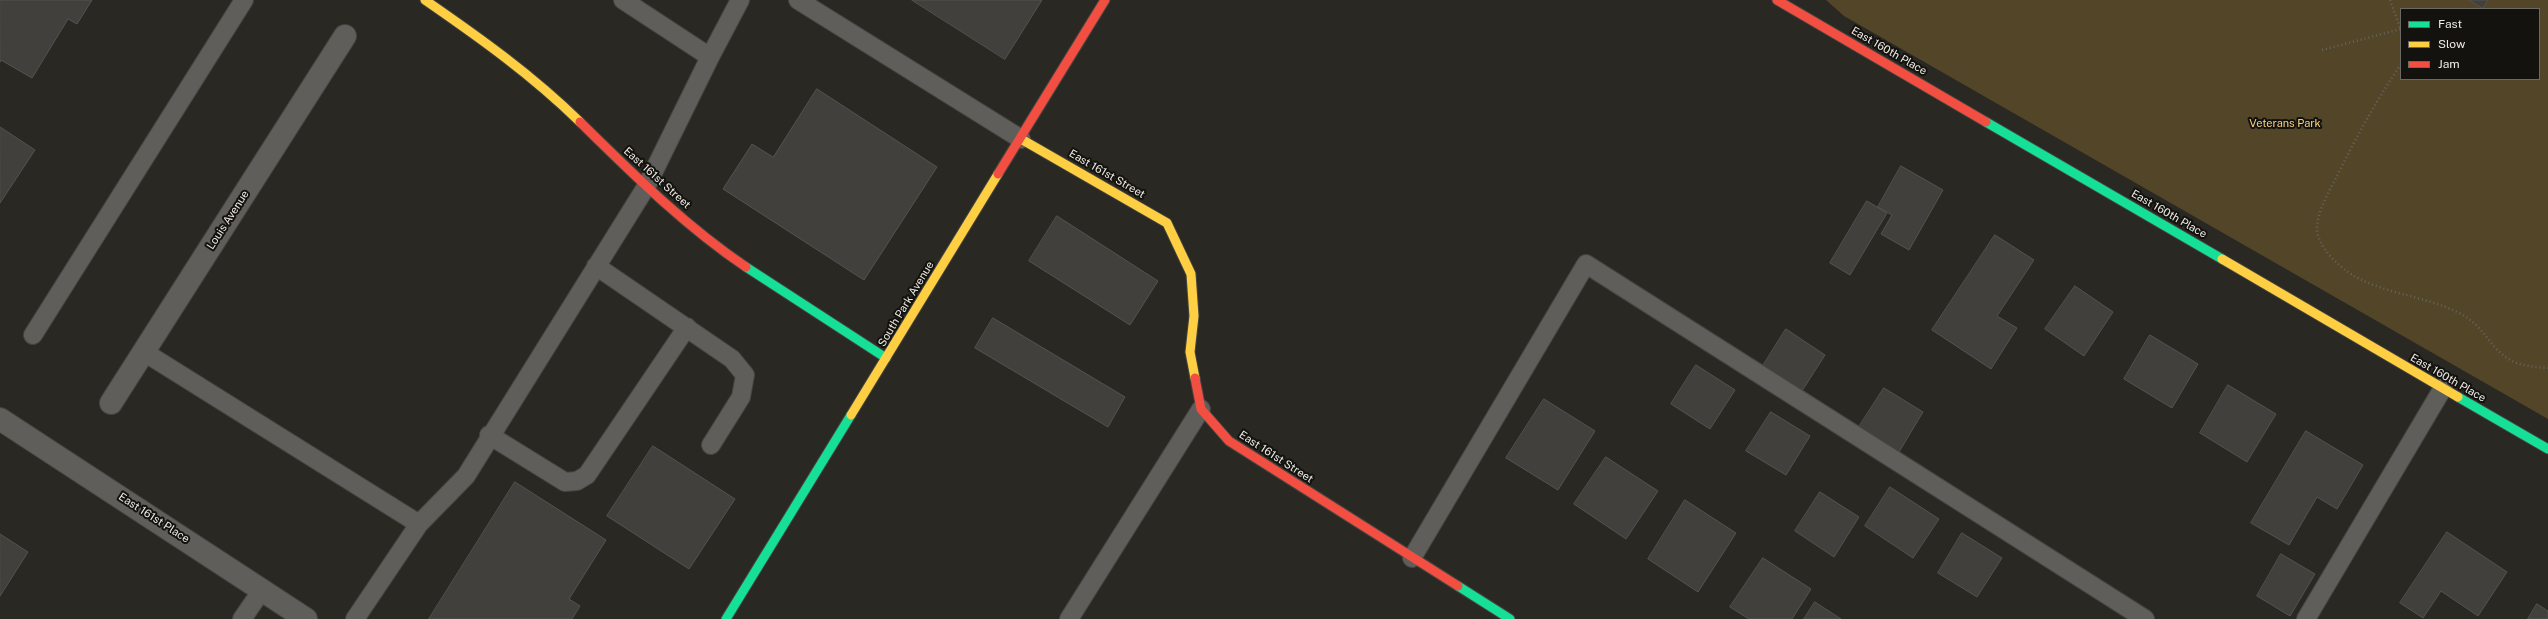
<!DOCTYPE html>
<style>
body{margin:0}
#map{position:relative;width:2548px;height:619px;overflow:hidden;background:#2a2823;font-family:"Public Sans",sans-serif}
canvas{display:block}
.legend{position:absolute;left:2400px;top:8px;width:140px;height:72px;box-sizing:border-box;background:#13120e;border:1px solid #6b6964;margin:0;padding:5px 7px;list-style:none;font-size:12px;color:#eeebe5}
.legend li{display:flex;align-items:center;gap:8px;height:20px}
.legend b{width:20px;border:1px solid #6b6964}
</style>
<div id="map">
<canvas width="2548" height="619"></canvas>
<ul class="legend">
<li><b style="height:5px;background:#16e098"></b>Fast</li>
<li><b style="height:5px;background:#ffcf43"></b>Slow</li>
<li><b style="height:5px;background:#f24e42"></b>Jam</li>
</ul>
</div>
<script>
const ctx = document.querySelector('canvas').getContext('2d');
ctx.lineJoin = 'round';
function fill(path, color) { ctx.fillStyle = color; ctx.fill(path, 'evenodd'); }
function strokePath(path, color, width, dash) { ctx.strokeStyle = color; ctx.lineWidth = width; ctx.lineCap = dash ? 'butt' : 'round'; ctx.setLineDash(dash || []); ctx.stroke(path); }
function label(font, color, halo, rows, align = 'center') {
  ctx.font = font + ' "Public Sans",sans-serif'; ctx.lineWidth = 4; ctx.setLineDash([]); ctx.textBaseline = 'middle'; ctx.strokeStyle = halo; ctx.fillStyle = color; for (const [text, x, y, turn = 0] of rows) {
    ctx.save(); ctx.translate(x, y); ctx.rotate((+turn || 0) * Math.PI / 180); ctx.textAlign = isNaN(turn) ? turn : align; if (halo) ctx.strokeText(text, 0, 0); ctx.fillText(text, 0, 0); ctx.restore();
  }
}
const green = new Path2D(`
 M1826,0H2548V419L1844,16ZM2401,9H2539V79H2401Z`);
const building = new Path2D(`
 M0,0H92L77,24L68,19L32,78L1,60L0,62Z
 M912,0H1042L1005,59Z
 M2469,0H2488L2483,8Z
 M817,89L937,167L864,280L723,189L752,144L773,157Z
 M0,127L35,150L0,203Z
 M1901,166L1943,190L1909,250L1881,234L1892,215L1878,207Z
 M1867,201L1887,213L1850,275L1830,263Z
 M1057,216L1158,281L1130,325L1029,261Z
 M1995,235L2034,260L1997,316L2017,328L1991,369L1932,330Z
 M2075,286L2113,312L2084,356L2045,329Z
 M993,318L1125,397L1108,427L975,348Z
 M1786,329L1825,355L1800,394L1761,369Z
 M2150,335L2198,364L2172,408L2124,379Z
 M1696,365L1735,390L1710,429L1671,404Z
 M2228,385L2276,414L2247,462L2200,433Z
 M1884,388L1923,412L1899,452L1859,427Z
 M1544,399L1595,431L1558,490L1506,458Z
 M1771,412L1810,436L1786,475L1746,451Z
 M2306,431L2363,465L2337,509L2317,497L2289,545L2251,523Z
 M653,446L735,499L689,569L607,516Z
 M1606,457L1658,491L1626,539L1574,504Z
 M515,482L606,540L569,599L580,606L572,619H429Z
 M1890,487L1939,519L1913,558L1865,526Z
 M1820,492L1859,517L1834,557L1795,531Z
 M1685,500L1736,533L1698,592L1648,559Z
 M2447,532L2507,572L2478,616L2441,591L2423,618L2400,603Z
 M1962,533L2002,558L1977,597L1938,573Z
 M0,534L28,552L0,596Z
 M2281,554L2315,574L2290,616L2257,596Z
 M1763,558L1811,589L1792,619H1749L1730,607Z
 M1815,602L1841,619H1804Z
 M2537,604L2548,611V619H2528Z`);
const path = new Path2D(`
 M2390,0L2401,30
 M2322,50L2401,29
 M2401,64C2376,101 2358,134 2338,174C2330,190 2318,209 2317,227C2316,246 2339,267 2354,276C2386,294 2424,296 2457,312C2483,324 2488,345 2507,358C2519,366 2534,367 2548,368`);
const lane = new Path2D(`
 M623,0L710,57L740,0
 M798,0L1021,139
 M596,266L732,359L745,375L741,397L711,445
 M33,335L244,0
 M144,352L419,524
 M489,435L565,482L577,481L587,475L687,327
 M1412,558L1586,264L2145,619
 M242,619L262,590
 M355,619L419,524L466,476L646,187L710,57
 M1069,619L1201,409
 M2306,619L2443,388`);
const street = new Path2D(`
 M111,403L345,36
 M0,419L306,619`);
const fast = new Path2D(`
 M1986,122L2222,259
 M746,267L886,358
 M2458,397L2548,449
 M1458,586L1510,619
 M726,619L851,415`);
const slow = new Path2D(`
 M425,0C480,38 532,75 580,122
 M1021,139L1167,223L1191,274L1194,316L1190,352L1195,378
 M2222,259L2458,397
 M851,415L998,174`);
const jam = new Path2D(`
 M1777,0L1986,122
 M580,122C632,173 685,226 746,267
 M998,174L1105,0
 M1195,378L1201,409L1229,441L1458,586`);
const streetNames = [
 ["East 160th Place",1889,51,30],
 ["East 161st Street",1107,174,30],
 ["East 161st Street",657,178,42],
 ["East 160th Place",2169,214,30],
 ["Louis Avenue",228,220,-57],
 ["South Park Avenue",906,304,-59],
 ["East 160th Place",2448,378,30],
 ["East 161st Street",1276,457,33],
 ["East 161st Place",154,518,33]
];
const parkNames = [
 ["Veterans Park",2285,124]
];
fill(green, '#534528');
fill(building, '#42403c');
strokePath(building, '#55534f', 1);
strokePath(lane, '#464540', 20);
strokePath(street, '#464540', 24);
strokePath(fast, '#464540', 11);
strokePath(slow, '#464540', 11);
strokePath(jam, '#464540', 11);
strokePath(path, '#666460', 2.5, [1, 3]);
strokePath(lane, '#605e5a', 18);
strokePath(street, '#605e5a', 22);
strokePath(fast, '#16e098', 9);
strokePath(slow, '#ffcf43', 9);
strokePath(jam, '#f24e42', 9);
label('11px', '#eeebe5', '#13120e', streetNames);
label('11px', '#f9d384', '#13120e', parkNames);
</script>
